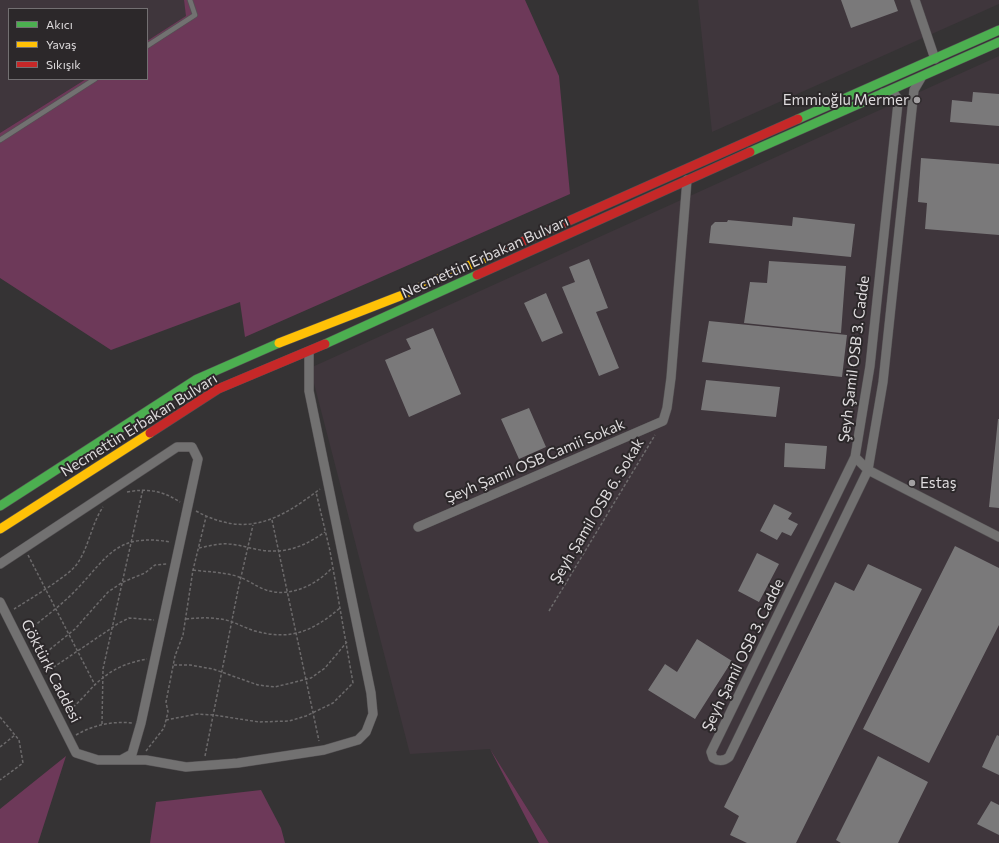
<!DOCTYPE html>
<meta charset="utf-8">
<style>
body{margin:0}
#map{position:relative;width:999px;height:843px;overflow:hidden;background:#353334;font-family:Commissioner,sans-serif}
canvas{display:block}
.legend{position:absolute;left:8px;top:8px;width:140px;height:72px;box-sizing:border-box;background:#2c282a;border:1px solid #737072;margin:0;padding:5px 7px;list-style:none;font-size:12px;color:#dedbdd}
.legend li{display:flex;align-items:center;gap:8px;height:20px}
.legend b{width:20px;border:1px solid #737072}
</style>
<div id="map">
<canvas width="999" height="843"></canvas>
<ul class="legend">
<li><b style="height:5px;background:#4caf50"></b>Akıcı</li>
<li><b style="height:5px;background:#ffc107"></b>Yavaş</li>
<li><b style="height:5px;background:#c62828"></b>Sıkışık</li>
</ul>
</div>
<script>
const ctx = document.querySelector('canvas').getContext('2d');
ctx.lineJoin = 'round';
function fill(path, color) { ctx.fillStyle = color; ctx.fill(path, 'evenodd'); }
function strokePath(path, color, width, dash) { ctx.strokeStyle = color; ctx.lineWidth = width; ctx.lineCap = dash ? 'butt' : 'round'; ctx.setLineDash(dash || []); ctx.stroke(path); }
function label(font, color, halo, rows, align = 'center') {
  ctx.font = font + ' Commissioner,sans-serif'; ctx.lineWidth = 4; ctx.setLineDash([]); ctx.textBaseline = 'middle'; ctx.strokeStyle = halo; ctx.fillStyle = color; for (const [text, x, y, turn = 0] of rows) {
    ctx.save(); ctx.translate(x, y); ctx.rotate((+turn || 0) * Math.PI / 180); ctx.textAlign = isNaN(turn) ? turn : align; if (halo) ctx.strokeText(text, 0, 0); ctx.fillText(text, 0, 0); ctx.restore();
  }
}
const built = new Path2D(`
 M0,0H184L187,16L147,41V9H9V79H86L0,133Z
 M698,0H999V4L712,132Z
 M999,56V843H549L490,749L410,754L310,368Z`);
const green = new Path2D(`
 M184,0H525L559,76L570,194L245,337L240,302L111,350L0,278V133L86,79H147V41L186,16Z
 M490,749L549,843H539Z
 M66,756L38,843H0V809Z
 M261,790L281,828L285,843H150L156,802Z`);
const building = new Path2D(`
 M841,0H894L898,11L851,28Z
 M973,92L999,94V126L950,122L952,100L972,102Z
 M921,158L999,164V235L925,229L927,203L918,202Z
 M793,217L855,224L851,257L709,243L711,226L715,222H727L728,220L792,226Z
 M589,259L608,308L596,312L619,368L599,376L562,287L575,282L569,267Z
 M769,261L846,266L841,333L744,323L750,282L767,283Z
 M546,293L563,333L542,342L524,303Z
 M709,321L847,335L842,377L702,362Z
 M433,328L461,394L409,417L385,360L411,349L406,339Z
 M706,380L780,387L776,417L701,410Z
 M529,408L546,447L519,459L501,419Z
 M998,419H999V508L989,507Z
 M785,443L827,446L825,469L784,467Z
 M774,504L792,513L788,519L798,524L791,536L782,532L777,540L760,531Z
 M955,546L999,568V625L929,763L863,729Z
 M757,553L779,564L759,602L738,591Z
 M868,564L922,589L796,843H747L730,835L739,816L724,807L835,582L854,591Z
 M697,639L732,661L695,719L648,690L665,664L677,672Z
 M997,735L999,736V775L982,767Z
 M878,756L928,782L898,843H841L836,840Z
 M991,801L999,805V835L977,824Z`);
const path = new Path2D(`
 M127,492C148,488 163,491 180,502
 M196,511C246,538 278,521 320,489
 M272,520L319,741
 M199,548C209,546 219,543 229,544C243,545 257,551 271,551C292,552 309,543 325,532
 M28,555L95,685
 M193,570C208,572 222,572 236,576C247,579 255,586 266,590C290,598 316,585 332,568
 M14,609C27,601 70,575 77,564C89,547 91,525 103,507
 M549,611L655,435
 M186,619C198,618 209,617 220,619C232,620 244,628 255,631C291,641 313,631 340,608
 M26,633C43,618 62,605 77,589C109,555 117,533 171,542
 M38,659L75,629L108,592L123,582L145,573L155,565L167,564
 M174,665H190L213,669L258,685L275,687L311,678L325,668L347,642
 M45,673L119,623L129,618L154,620
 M65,713C81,703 89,688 104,677C116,667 131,662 147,659
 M0,717L19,740L23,763L0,780
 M166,720L197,714L213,715L259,722L289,721L306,716L333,703L353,683L330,551L316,492
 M102,724L103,669L143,489
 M76,735C93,725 112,721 132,723
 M0,747L15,735
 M146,751L164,728L168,712L166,702L175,656L183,635L193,570L206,517
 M205,756L238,590L253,525`);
const lane = new Path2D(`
 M147,46L195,15L190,0
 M0,140L95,79`);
const street = new Path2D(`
 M915,0L935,59
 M883,93L895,95L898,99V103L870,366L855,457L711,752L713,758C719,762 724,761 729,757L868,470L883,382L914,90L921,78
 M855,457L868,470L999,537
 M418,527L663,421L667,408L671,378L687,180
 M0,564L177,447H192L198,459L141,723L132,754L121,760
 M0,602L76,753L98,760H146L186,767L238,763L324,750L358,740L366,732L373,714L371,693L309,391V352`);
const fast = new Path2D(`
 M798,119L999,30
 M750,152L999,42
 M325,344L477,275
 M0,506L197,379L279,343`);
const slow = new Path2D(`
 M279,343L400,296L508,248
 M0,529L150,433`);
const jam = new Path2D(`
 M508,248L798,119
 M477,275L750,152
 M150,433L218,389L325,344`);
const markers = [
 [917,100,4,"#a3a0a2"],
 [912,483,4,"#a3a0a2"]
];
const poiNames = [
 ["Emmioğlu Mermer",909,100],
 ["Estaş",920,483,"left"]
];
const streetNames = [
 ["Necmettin Erbakan Bulvarı",485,257,-24],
 ["Şeyh Şamil OSB 3. Cadde",854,359,-83],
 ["Necmettin Erbakan Bulvarı",139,425,-32],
 ["Şeyh Şamil OSB Camii Sokak",535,461,-23],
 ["Şeyh Şamil OSB 6. Sokak",597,511,-59],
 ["Şeyh Şamil OSB 3. Cadde",743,655,-64],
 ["Göktürk Caddesi",51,671,63]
];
fill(built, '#3f363c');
fill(green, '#6d3959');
fill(building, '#7a797a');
strokePath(lane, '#545153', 6);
strokePath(street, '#545153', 10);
strokePath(fast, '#545153', 10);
strokePath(slow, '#545153', 10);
strokePath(jam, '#545153', 10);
strokePath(path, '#6c6a6b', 1.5, [3, 2]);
strokePath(lane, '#727171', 4.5);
strokePath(street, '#727171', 9);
strokePath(fast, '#4caf50', 9);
strokePath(slow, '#ffc107', 9);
strokePath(jam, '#c62828', 9);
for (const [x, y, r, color] of markers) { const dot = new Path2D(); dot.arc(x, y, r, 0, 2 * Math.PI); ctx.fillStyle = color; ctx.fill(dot); strokePath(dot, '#2c282a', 1.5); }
label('15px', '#dedbdd', '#2c282a', poiNames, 'right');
label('15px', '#dedbdd', '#2c282a', streetNames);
</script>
